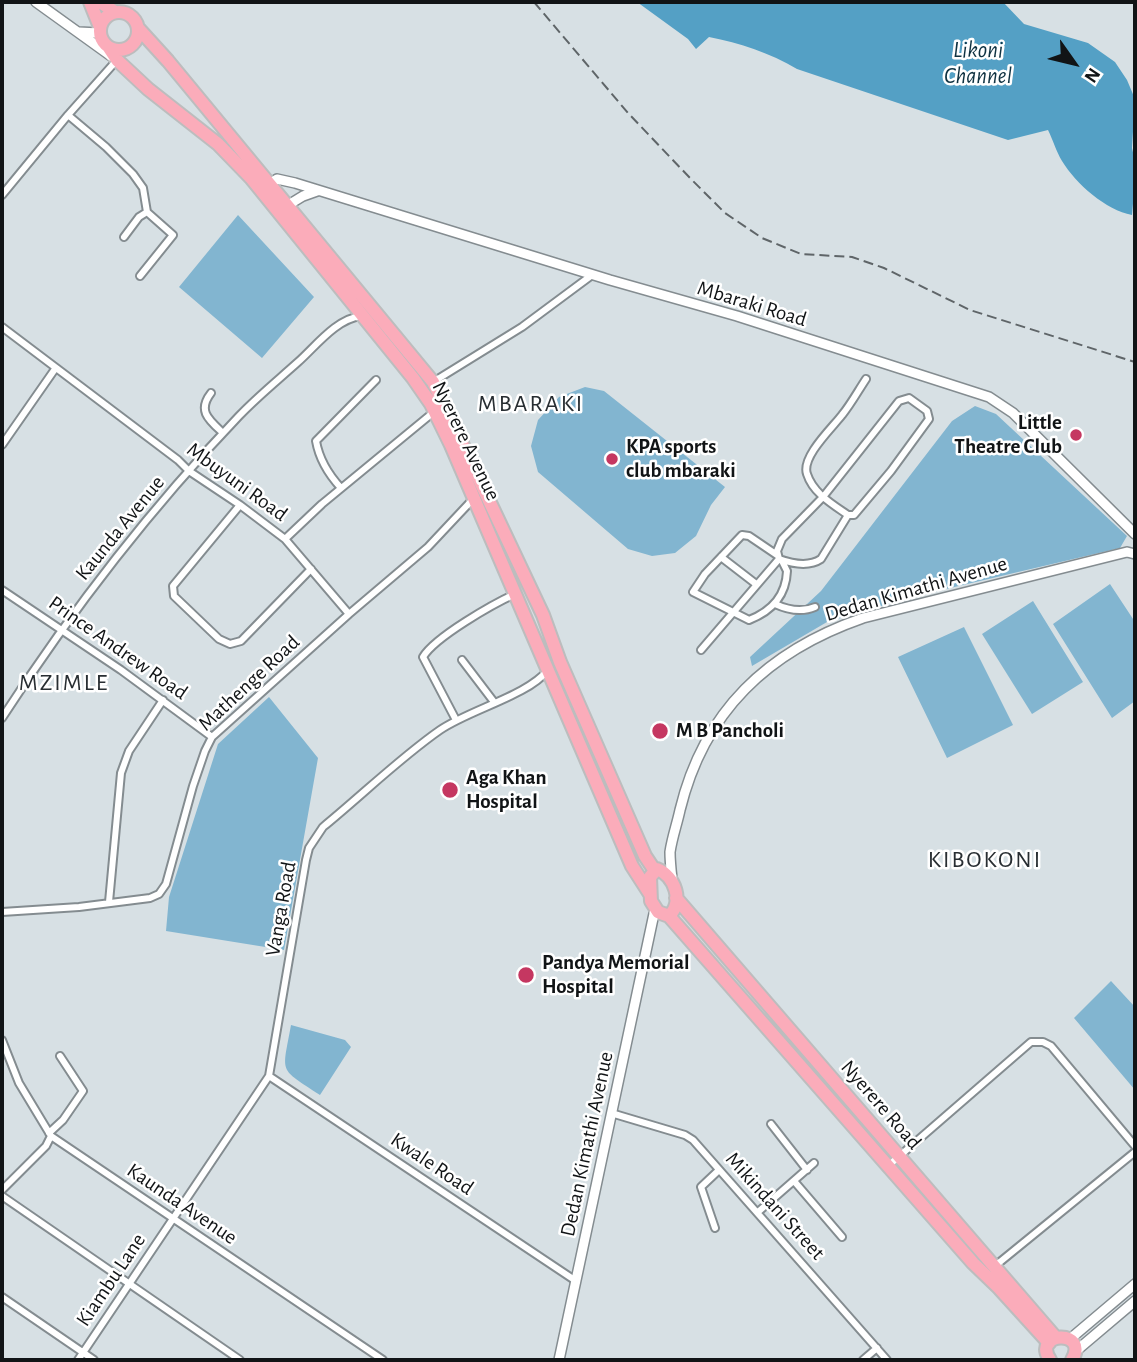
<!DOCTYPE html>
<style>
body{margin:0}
#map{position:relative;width:1137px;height:1362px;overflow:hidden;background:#d7e0e4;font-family:"Alegreya Sans",sans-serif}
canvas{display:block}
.frame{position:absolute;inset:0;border:4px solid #111416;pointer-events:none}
.north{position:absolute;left:1039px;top:28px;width:70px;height:70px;-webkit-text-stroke:5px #fff;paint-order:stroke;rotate:124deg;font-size:19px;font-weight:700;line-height:28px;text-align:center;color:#111416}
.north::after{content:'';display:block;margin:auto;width:24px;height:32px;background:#111416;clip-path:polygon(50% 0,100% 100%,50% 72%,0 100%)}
</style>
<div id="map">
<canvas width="1137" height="1362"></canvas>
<div class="frame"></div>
<div class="north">N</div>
</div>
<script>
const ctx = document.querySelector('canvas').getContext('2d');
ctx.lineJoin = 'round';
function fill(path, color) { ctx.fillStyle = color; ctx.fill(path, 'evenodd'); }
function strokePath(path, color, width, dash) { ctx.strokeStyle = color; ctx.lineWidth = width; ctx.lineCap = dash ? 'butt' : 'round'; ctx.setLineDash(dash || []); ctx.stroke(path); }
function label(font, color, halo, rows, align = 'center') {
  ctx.font = font + ' "Alegreya Sans",sans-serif'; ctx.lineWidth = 5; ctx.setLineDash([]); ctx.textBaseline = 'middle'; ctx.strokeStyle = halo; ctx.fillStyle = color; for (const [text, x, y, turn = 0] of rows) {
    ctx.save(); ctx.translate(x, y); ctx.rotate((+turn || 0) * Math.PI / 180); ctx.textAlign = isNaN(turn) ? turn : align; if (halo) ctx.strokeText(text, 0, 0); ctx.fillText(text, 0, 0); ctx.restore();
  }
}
const green = new Path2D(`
 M238,215L314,297L262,358L179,287Z
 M585,387L604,391L725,487L711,505L696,536L675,553L652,556L628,549L538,472L531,446L538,420L559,397Z
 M975,406L996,414L1127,536L1120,548L912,597L827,622L752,666L750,657L821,591L952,421Z
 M1110,584L1135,622V701L1112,718L1053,624Z
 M1033,601L1083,682L1032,714L982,634Z
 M964,627L1013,725L947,758L898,657Z
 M269,697L318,758L284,950L166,931L169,897L218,744Z
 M1111,981L1135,1007V1090L1074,1018Z
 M291,1025L345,1040L351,1047L320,1095C278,1067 282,1075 291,1025Z`);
const water = new Path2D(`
 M637,2H1003L1024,24L1088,43L1115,62L1127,80L1135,99L1132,148L1135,161V181L1132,215C1106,210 1076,184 1062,161C1056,151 1053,140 1048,130L1008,140L1002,138L797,69C770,53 740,43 709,37L696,49L688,39Z`);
const street = new Path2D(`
 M68,115L106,147L133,174L143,188L147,212L173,235L140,276
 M2,195L68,115L117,60
 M124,237L139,217L147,212
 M2,327L178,460L189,471L240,505L285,539L322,504L435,411
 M433,382L522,327L592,275
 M211,393C197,411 209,420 223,433
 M909,398L927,411L929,419L891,471L854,515H848L821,559C809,567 793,564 779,559L777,551L782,539L823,497L899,401Z
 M2,445L55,369
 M341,488C329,475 319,458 316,441L376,380
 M240,505L173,586L174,596L219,639L230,644L241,641L311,569
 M848,515C832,504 813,493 807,474C801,457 832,428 842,415C851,404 858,391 866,379
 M285,539L349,614
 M777,555L749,536L742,535L705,574L693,592L749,620C772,611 786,596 787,571L782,561
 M721,557L756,584
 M2,590L121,670L212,737
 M775,604C788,610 801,613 815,607
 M701,650L779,559
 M462,660L494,702
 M2,718C70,613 152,507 239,416C257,397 278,380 298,362C316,346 336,319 361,316
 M456,720L423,657C435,637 493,604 515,594
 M109,902L121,773L129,751L163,700
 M2,912L79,907L150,898L159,894L166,884L193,786L205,751L212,737L349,614L428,547L475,497
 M2,1040L19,1083L51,1136L383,1360
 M269,1076L576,1281
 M611,1113L685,1135L693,1140L887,1360
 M771,1124L807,1170
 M49,1133L63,1120L83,1091L60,1056
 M888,1166L1031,1042H1043L1051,1046L1135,1146
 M794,1181L842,1237
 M2,1190L46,1146L51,1136
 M2,1196L240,1360
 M758,1212L814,1163
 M715,1228L701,1187L719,1170
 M995,1266L1135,1152
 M2,1297L94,1360
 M78,1360L269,1076L306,860L309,848L323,827C361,796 401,757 440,730C471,709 527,696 548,670
 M863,1360L877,1348`);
const secondary = new Path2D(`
 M36,2L111,56
 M79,32L99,33
 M265,187L277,179L295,183L610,280L737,316L989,397L1013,413L1135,534
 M285,207L303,196L317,191
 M672,879C671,870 670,861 670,852C672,838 677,824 680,810C704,711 768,651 863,618L1127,552L1135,554
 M1070,1339L1135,1284
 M1076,1351L1135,1301
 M559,1360L655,909`);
const highway = new Path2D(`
 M90,2L100,27
 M100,2L115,12
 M100 31a19 19 0 1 1 38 0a19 19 0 1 1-38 0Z
 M138,28L168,61L433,382L543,615L560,662L645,856L655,871
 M109,48L117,60L148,89L218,144L251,178L413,378L431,404L451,445L632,866L650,894
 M657,869C675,876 684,902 669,916L658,912L651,901L650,877Z
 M676,898L1056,1338
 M669,916L973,1263L999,1288L1049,1343
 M1050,1360C1031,1331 1090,1329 1072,1360`);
const rail = new Path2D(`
 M534,2L628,113L690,178L725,213L762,238L801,254L852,257L884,268L970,310L1135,362`);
const markers = [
 [1076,435,7,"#c53761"],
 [612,459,7,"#c53761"],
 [660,731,9,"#c53761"],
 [450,790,9,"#c53761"],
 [526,975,9,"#c53761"]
];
const streetNames = [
 ["Mbaraki Road",752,304,17],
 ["Nyerere Avenue",466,441,64],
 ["Mbuyuni Road",237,482,36],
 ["Kaunda Avenue",120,528,-51],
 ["Dedan Kimathi Avenue",916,589,-16],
 ["Prince Andrew Road",118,648,35],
 ["Mathenge Road",249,683,-43],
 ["Vanga Road",281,909,-80],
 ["Nyerere Road",881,1105,49],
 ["Dedan Kimathi Avenue",587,1144,-78],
 ["Kwale Road",432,1164,34],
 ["Kaunda Avenue",182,1204,34],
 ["Mikindani Street",775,1206,48],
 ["Kiambu Lane",111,1280,-56]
];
const poiNames = [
 ["Little",1062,423,"right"],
 ["Theatre Club",1062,447,"right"],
 ["KPA sports",626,447],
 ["club mbaraki",626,471],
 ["M B Pancholi",676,731],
 ["Aga Khan",466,778],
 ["Hospital",466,802],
 ["Pandya Memorial",542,963],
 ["Hospital",542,987]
];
const waterNames = [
 ["Likoni",978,50],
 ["Channel",978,76]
];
const quarterNames = [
 ["MBARAKI",531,404],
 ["MZIMLE",64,683],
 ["KIBOKONI",985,860]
];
fill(green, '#82b5d0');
fill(water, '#54a0c5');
strokePath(street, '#848c90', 10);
strokePath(secondary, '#848c90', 12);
strokePath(highway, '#bcbdbe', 16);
strokePath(street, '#fff', 6);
strokePath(secondary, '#fff', 9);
strokePath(highway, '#fbacba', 12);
strokePath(rail, '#5f6568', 2, [10, 5]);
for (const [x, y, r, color] of markers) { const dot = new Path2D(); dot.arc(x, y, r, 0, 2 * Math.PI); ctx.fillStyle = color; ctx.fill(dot); strokePath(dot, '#fff', 2.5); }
label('21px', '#111416', '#fff', streetNames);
label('bold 21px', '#111416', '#fff', poiNames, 'left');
label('italic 23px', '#0f3242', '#fff', waterNames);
ctx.letterSpacing = '2px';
label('24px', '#282e32', '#fff', quarterNames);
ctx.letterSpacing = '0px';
</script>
